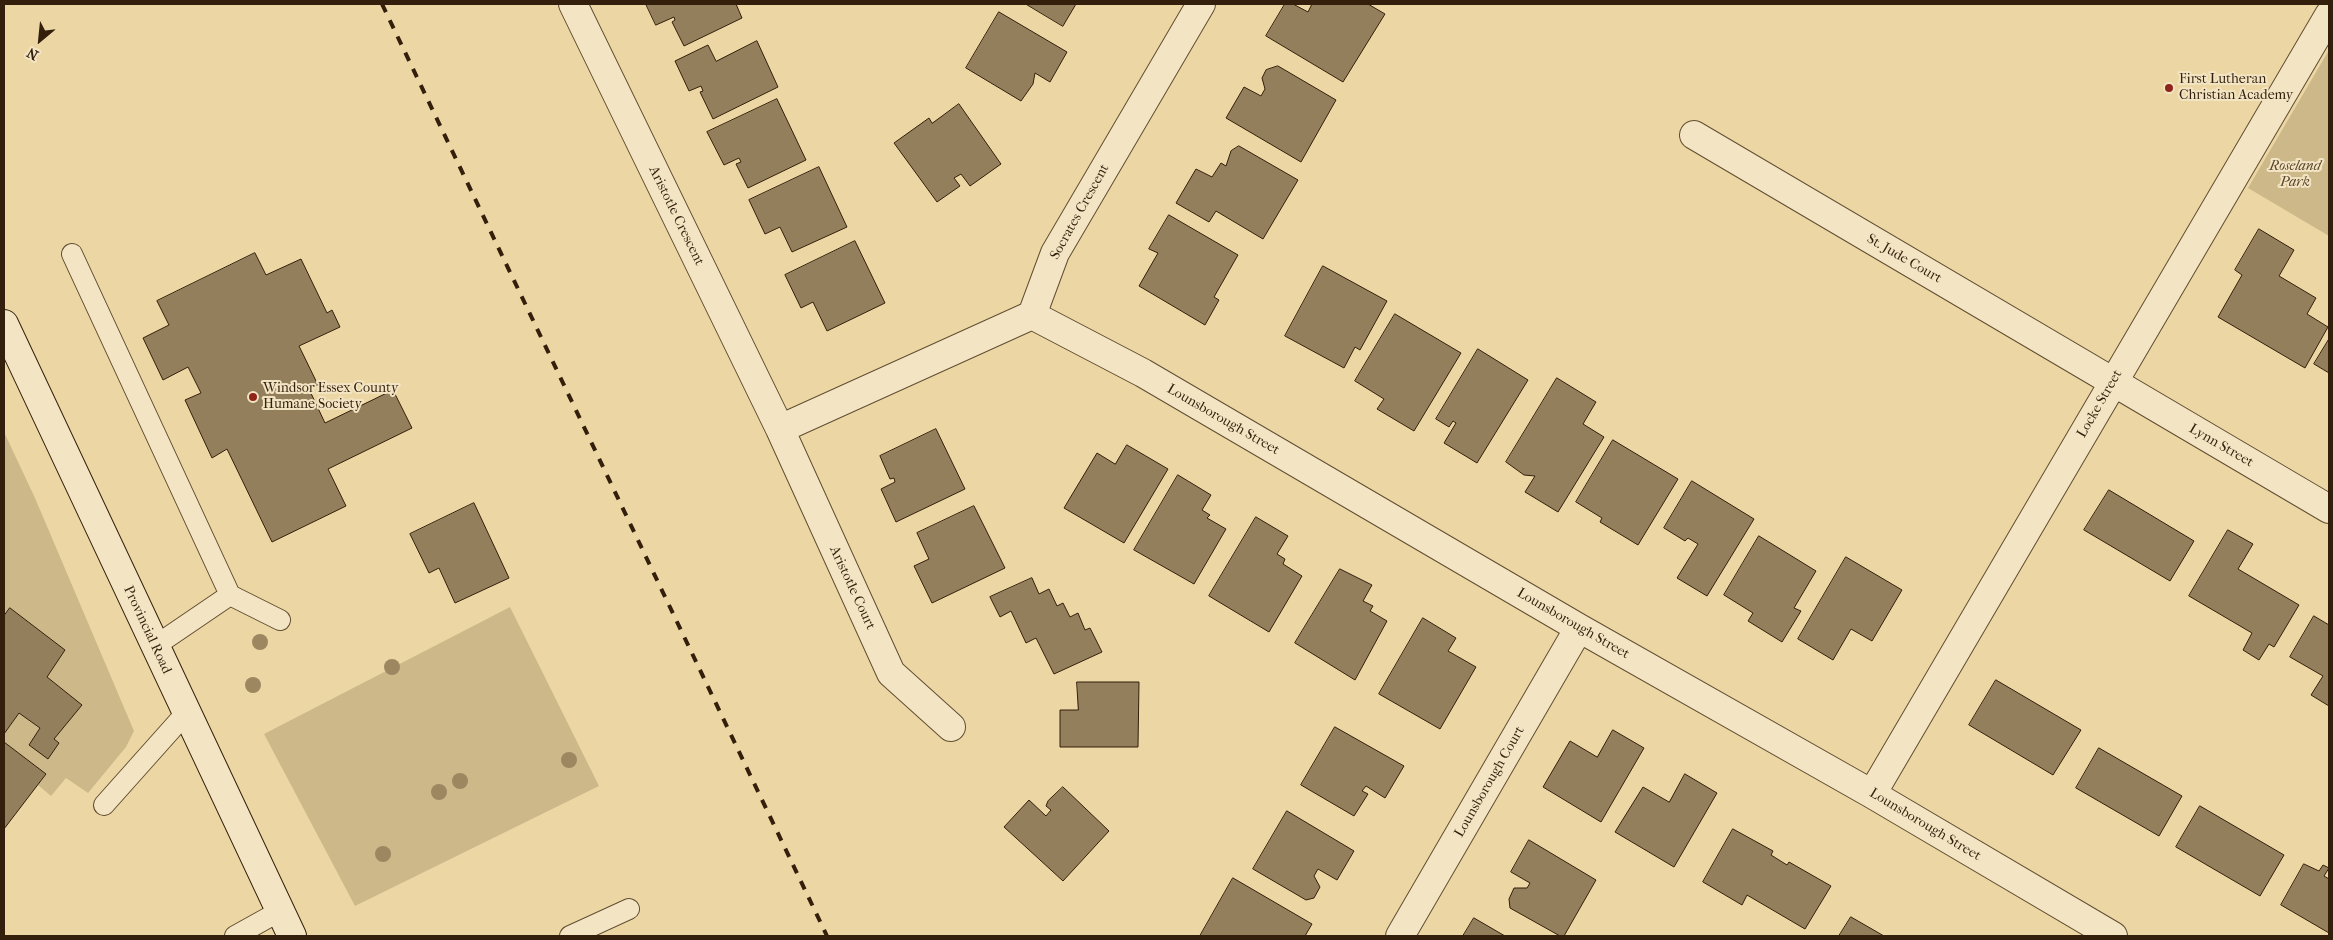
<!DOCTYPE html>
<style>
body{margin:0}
#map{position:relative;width:2333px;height:940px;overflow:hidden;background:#ecd7a4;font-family:"IM FELL French Canon",serif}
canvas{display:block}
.frame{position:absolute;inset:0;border:5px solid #331f0b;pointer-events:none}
.north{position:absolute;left:15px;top:15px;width:50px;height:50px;-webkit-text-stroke:4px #f3e5c4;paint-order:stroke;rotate:208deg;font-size:14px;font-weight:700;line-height:20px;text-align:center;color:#331f0b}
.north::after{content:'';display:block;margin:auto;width:18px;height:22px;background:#331f0b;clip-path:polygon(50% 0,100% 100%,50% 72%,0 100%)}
</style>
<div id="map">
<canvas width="2333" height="940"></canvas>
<div class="frame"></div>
<div class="north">N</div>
</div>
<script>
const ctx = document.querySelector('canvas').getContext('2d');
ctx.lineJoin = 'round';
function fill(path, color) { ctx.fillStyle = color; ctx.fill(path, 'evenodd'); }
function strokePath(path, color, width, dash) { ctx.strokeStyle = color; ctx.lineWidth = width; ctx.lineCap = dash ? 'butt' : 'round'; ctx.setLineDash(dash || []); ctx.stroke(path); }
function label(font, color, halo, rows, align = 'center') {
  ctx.font = font + ' "IM FELL French Canon",serif'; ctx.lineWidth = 4; ctx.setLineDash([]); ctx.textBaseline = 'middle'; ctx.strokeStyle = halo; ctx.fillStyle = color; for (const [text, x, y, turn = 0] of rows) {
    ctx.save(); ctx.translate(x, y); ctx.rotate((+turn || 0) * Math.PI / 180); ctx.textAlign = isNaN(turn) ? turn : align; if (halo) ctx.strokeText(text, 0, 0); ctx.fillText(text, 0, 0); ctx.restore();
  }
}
const green = new Path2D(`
 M2329,50V236L2248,188Z
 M4,432L35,498L134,731L126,747L88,793L66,778L51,796L38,785L46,774L4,742V734L19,713L40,728L48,759L59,743L54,739L81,705L47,677L65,650L10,608L4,616Z
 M510,607L599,786L355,906L264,734Z`);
const building = new Path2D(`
 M646,4H736L742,18L684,46L672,22L675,20L674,17L656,25Z
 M1026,4H1076L1063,26Z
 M1285,4H1293L1308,12L1312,4H1368L1385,14L1343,82L1266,36Z
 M999,12L1067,52L1050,82L1035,73L1033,84L1021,101L966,68Z
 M757,41L778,87L713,119L700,92L703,91L701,86L689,91L675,61L708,45L716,61Z
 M1278,66L1336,100L1301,162L1226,118L1244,87L1261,96L1265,89L1262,78L1266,70Z
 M777,99L806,160L748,188L736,164L741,162L739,158L724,165L707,132Z
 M959,104L1001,164L970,186L961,174L954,178L960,186L937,202L894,143L929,118L932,123Z
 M1239,146L1298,180L1263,239L1216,211L1209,222L1176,203L1196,169L1212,177L1221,163L1226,166L1231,151Z
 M819,167L847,227L792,252L780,227L765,234L749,200Z
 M1169,215L1238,255L1214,297L1219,300L1205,325L1139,286L1158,253L1149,249Z
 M2259,229L2294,250L2279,276L2316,298L2307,314L2328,327L2305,368L2218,317L2242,275L2235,270Z
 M855,241L885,303L827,331L813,302L801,308L785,275Z
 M255,253L266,275L301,259L327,313L332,310L340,327L299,346L318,385L309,389L325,423L393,390L412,428L328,469L346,506L272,542L227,449L212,458L185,400L201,393L188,367L163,380L143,338L169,325L157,301Z
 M1323,266L1387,301L1360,350L1355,347L1344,368L1285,336Z
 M1395,314L1461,353L1414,431L1377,409L1384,399L1355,381Z
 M2329,339V373L2314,364Z
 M1478,349L1528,380L1477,463L1444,443L1456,423L1453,421L1449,427L1436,419Z
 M1557,378L1596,402L1583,424L1604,437L1558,512L1525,492L1535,476L1524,475L1506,462Z
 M936,429L965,489L896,522L881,489L895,482L894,478L890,479L880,456Z
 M1613,440L1678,479L1638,545L1600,522L1602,518L1576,502Z
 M1127,445L1168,469L1124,543L1064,508L1097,453L1115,464Z
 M1178,475L1211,495L1202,510L1210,515L1207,518L1226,529L1194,584L1134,550Z
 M1692,481L1754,519L1707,596L1677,578L1698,544L1688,538L1685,541L1664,528Z
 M2109,490L2194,541L2170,581L2084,530Z
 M474,503L509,578L455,603L439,568L429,573L410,534Z
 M974,506L1005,568L932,603L914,566L929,559L917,533Z
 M1256,517L1288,536L1277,554L1285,559L1283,564L1302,576L1269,632L1209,596Z
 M2228,530L2253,544L2238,569L2299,605L2274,647L2269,644L2259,660L2243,650L2252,633L2189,596Z
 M1759,536L1816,571L1794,608L1801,611L1782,642L1748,621L1753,613L1724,595Z
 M1846,557L1902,590L1872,641L1851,629L1833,660L1798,639Z
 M1340,569L1372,585L1363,601L1373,606L1370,611L1387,621L1355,680L1295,643Z
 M1032,578L1039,594L1049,589L1057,606L1063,603L1070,617L1078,613L1085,630L1090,628L1102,652L1054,674L1036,638L1026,643L1011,611L1000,617L990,597Z
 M10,608L65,650L47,677L82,705L54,739L59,743L48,759L29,745L40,728L19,713L4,734V616Z
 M2314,616L2329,625V706L2311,695L2323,676L2290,657Z
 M1423,618L1456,638L1448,651L1476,667L1440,729L1379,694Z
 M1996,680L2081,730L2053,775L1969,725Z
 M1077,682H1139L1138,747H1060V710H1078Z
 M1335,727L1404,766L1385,798L1366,786L1362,791L1368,794L1354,816L1301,785Z
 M1613,730L1644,748L1601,822L1543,787L1570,741L1597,757Z
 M4,742L46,774L4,829Z
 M2099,748L2182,796L2159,836L2076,788Z
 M1685,774L1717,793L1674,867L1615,832L1643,787L1669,802Z
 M1063,787L1109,831L1063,881L1004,827L1029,800L1046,816L1051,810L1046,806L1048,801Z
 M2200,806L2284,855L2260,896L2176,847Z
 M1287,811L1354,851L1337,880L1318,869L1314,876L1320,887L1314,898L1306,900L1253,869Z
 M1733,829L1773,851L1771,855L1787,865L1789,862L1831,886L1805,929L1747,895L1742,905L1703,882Z
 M1529,840L1596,880L1564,936H1560L1510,908L1509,899L1514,888H1527L1530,883L1511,872Z
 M2304,864L2319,871L2323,865L2329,868L2324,876L2329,879V933L2281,905Z
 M1233,878L1312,924L1305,936H1200Z
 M1851,917L1884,936H1839Z
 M1474,918L1505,936H1463Z`);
const lane = new Path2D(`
 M72,254L230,595L155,646
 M230,595L280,620
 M104,805L186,713
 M235,936L280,911
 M570,936L629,909`);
const street = new Path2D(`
 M573,4L780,429L891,673L951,727
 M1694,135L2329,509
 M1032,315L1143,373L1579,628L1872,794L2113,936
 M780,429L1032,315L1055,253L1201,4
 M1872,794L2329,15
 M1400,936L1579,628`);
const secondary = new Path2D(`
 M4,324L292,936`);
const rail = new Path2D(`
 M382,4L827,936`);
const trees = [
 [260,642],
 [392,667],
 [253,685],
 [569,760],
 [460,781],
 [439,792],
 [383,854]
];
const markers = [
 [2169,88,5,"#8f2418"],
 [253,397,5,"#8f2418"]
];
const poiNames = [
 ["First Lutheran",2179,80],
 ["Christian Academy",2179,96],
 ["Windsor Essex County",263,389],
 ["Humane Society",263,405]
];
const parkNames = [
 ["Roseland",2295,167],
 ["Park",2295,183]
];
const streetNames = [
 ["Socrates Crescent",1080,212,-61],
 ["Aristotle Crescent",676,216,64],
 ["St. Jude Court",1904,259,30],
 ["Locke Street",2100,404,-60],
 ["Lounsborough Street",1223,420,30],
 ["Lynn Street",2221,446,30],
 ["Aristotle Court",852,588,65],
 ["Lounsborough Street",1573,624,30],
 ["Provincial Road",147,630,65],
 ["Lounsborough Court",1490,782,-60],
 ["Lounsborough Street",1925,825,31]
];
fill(green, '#cdb88a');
fill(building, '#937f5b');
strokePath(building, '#331f0b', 1);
strokePath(lane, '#614d31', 22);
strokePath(street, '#614d31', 30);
strokePath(secondary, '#331f0b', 30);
strokePath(lane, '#f3e5c4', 20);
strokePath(street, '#f3e5c4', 28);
strokePath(secondary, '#f3e5c4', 28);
strokePath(rail, '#331f0b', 4, [9, 9]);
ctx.fillStyle = '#9c8761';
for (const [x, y] of trees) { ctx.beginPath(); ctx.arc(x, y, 8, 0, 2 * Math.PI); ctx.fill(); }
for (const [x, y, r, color] of markers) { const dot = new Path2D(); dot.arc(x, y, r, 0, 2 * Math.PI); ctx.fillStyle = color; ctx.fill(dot); strokePath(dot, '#f3e5c4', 2); }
label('14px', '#331f0b', '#f3e5c4', poiNames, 'left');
label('italic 14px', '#5a452b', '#f3e5c4', parkNames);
label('14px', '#331f0b', '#f3e5c4', streetNames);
</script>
